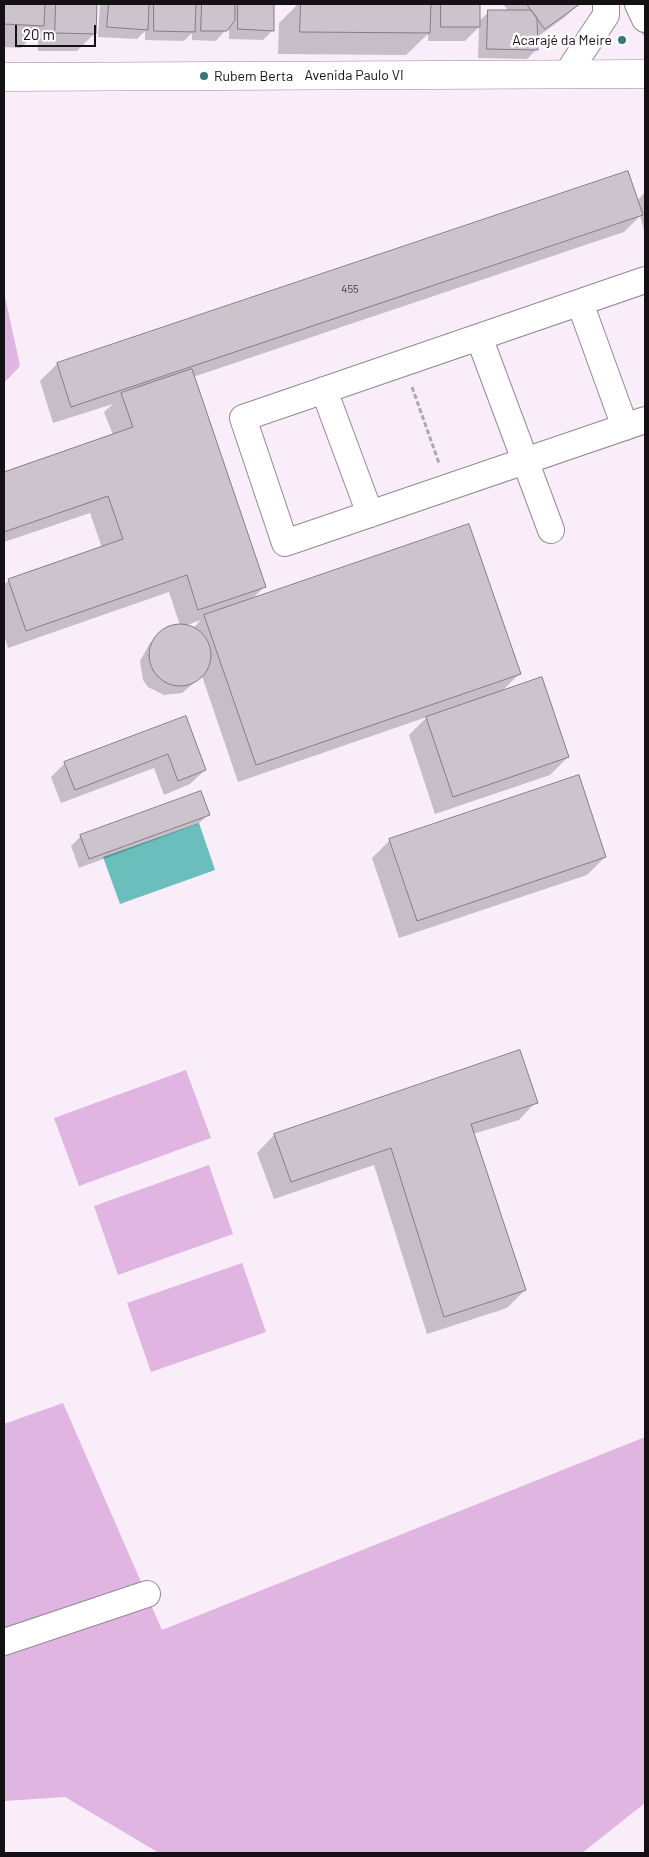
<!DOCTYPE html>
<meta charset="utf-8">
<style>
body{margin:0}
#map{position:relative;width:649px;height:1857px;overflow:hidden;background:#f8edf8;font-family:Barlow,sans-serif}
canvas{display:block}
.frame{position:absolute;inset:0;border:5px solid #141114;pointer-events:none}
.scale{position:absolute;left:15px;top:25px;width:81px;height:22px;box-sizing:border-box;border:2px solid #141114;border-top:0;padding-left:6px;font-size:15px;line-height:18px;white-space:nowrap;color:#141114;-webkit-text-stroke:4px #fefefe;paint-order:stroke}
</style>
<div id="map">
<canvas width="649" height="1857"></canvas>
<div class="frame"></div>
<div class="scale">20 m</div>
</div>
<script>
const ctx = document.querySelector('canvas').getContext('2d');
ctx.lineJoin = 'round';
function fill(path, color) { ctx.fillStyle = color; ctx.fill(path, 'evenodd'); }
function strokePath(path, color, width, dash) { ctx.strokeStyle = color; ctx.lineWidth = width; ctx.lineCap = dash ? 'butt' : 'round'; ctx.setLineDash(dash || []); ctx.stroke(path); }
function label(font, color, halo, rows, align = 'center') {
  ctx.font = font + ' Barlow,sans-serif'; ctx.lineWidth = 5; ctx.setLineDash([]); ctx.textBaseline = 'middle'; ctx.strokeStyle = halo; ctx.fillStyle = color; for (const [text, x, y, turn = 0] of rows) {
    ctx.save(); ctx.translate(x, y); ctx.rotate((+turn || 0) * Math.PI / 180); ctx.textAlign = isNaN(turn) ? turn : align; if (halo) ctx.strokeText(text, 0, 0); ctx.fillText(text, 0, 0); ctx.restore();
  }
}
const green = new Path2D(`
 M4,292L20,366L4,383Z
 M186,1070L211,1138L79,1186L54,1118Z
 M209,1165L233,1234L118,1275L94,1206Z
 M242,1263L266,1332L151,1372L127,1303Z
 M63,1403L162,1630L645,1437V1803L582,1853H159L65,1797L4,1801V1424Z`);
const water = new Path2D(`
 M199,823L215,870L120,904L103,857Z`);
const shadow = new Path2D(`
 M4,4H96L95,33L77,51H38V30L21,48L4,47Z
 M100,4H273V30L263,40L229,39V26L216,41L192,40V33L184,41L145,40V31L137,39L98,37Z
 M279,4H479V21L489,12H509L503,4H579L565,17L536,38L537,49L527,59L478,58L479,27L465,41H428V34L406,55L278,54L279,23L297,5Z
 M645,4V37L638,29Z
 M645,192V233L640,216L624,232L193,377L265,586L251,600L519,674L501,692L568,757L550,775L435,814L409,735L427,717L238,782L202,676L182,693L164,695L148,687L143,680L140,661L150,643L161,632L170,627L180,625L169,592L8,648L4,635V585L9,580L102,548L90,513L4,542V473L113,435L104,412L113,404L53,423L40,381L57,364L637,201ZM201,620L192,629L184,626Z
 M185,718L205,770L190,784L164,795L154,768L61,803L51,777L65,763Z
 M208,815L198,824L79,868L71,846L81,836Z
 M390,840L605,857L587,875L399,938L372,858Z
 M519,1052L536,1102L519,1120L473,1134L525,1290L507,1308L427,1334L374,1165L274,1199L257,1153L274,1135Z`);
const building = new Path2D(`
 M4,4H45L44,26L4,24Z
 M56,4H97L96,34L55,33Z
 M109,4H149L148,30L107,27Z
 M154,4H196L195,32L154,31Z
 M202,4H235V20L227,31H201Z
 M238,4H274V31L238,29Z
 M301,4H431L430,33L300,32Z
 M441,4H480V27H441Z
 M527,4H580L545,29Z
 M488,10H531L537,18L538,50L487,49Z
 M628,171L643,215L71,407L57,363Z
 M192,369L266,587L198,610L187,575L26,631L8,579L123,539L108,496L4,532V472L133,427L121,393Z
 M469,524L521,674L256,765L204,615Z
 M149 655a31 31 0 1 1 62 0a31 31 0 1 1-62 0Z
 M542,677L569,757L453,797L426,717Z
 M186,716L206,770L178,781L168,754L75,790L64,762Z
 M579,775L606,857L417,921L389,839Z
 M201,791L210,815L89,859L80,835Z
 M520,1050L538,1103L471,1124L526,1290L444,1317L391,1148L291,1182L274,1134Z`);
const path = new Path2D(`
 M412,387L439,463`);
const minor = new Path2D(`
 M638,4L645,19
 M567,74L606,15V4
 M645,280L243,418L285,543L645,420
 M580,303L625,427
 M479,337L551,530
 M324,390L370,514
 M4,1642L147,1594`);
const major = new Path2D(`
 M4,77L645,74`);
const markers = [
 [622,40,5,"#317a78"],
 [204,76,5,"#317a78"]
];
const numberNames = [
 ["455",350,289]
];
const poiNames = [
 ["Acarajé da Meire",612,40],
 ["Rubem Berta",214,76,"left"]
];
const streetNames = [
 ["Avenida Paulo VI",354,75]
];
fill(green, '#e0b5e1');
fill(water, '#6abebb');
fill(shadow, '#0003');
fill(building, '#ccc3cd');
strokePath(building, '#857c85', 1);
strokePath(minor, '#938a93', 28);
strokePath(major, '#938a93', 29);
strokePath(path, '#b0a8b0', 3, [5, 2.5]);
strokePath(minor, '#fff', 26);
strokePath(major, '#fff', 28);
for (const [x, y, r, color] of markers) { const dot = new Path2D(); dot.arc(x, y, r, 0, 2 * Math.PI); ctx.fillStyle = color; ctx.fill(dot); strokePath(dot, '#fefefe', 2); }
label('11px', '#423e42', null, numberNames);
label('14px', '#141114', '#fefefe', poiNames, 'right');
label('14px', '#141114', '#fefefe', streetNames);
</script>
